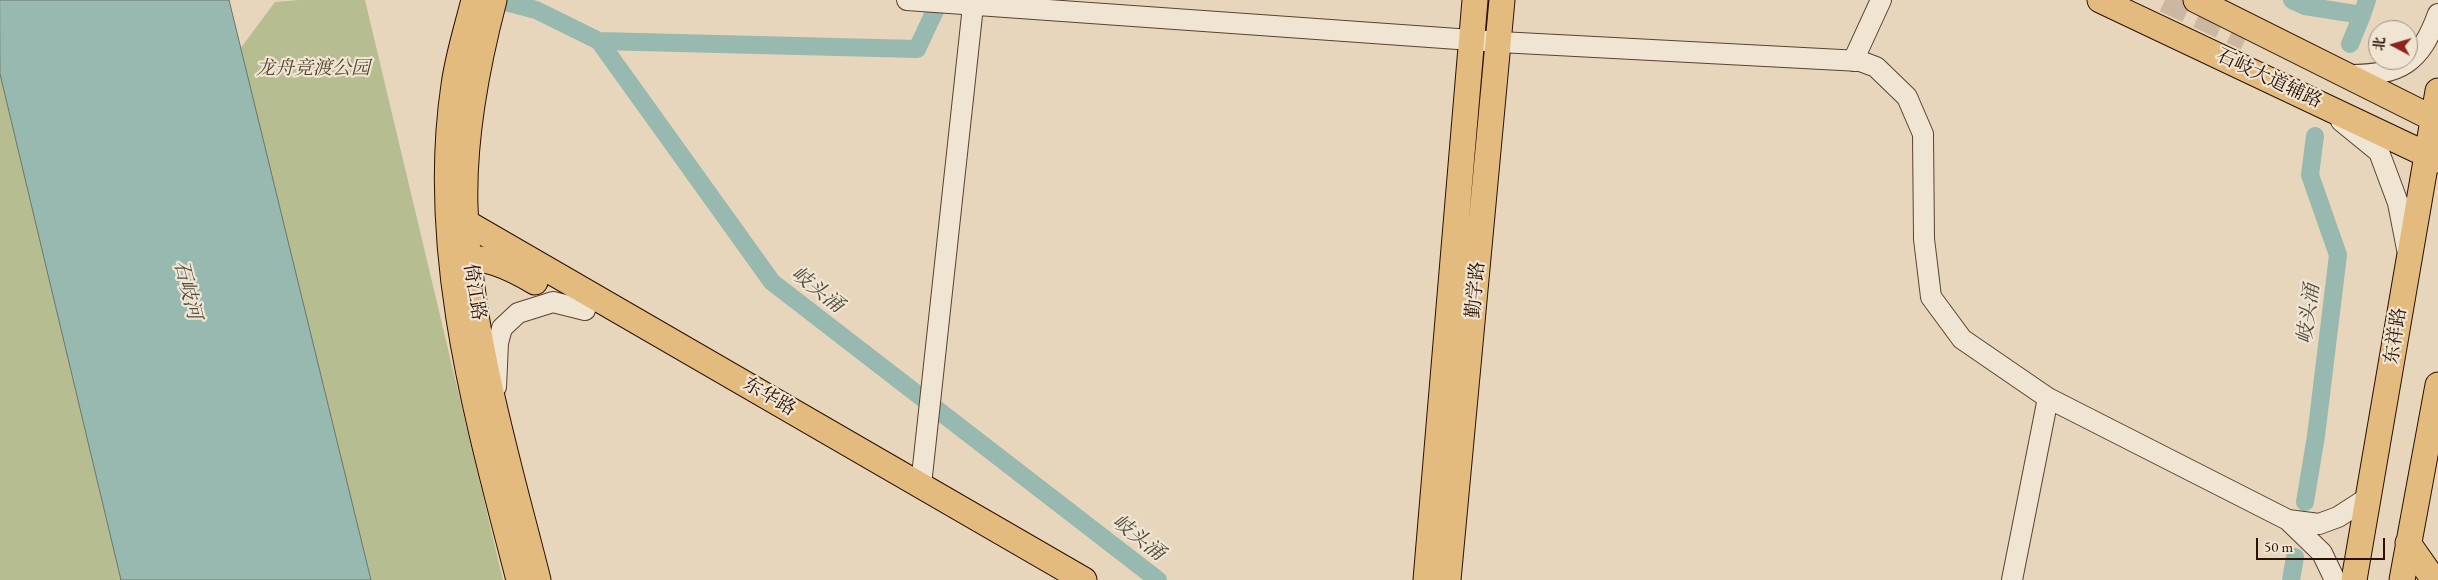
<!DOCTYPE html>
<meta charset="utf-8">
<style>
body{margin:0}
#map{position:relative;width:2438px;height:580px;overflow:hidden;background:#e8d6bc;font-family:"EB Garamond","Noto Serif SC",serif}
canvas{display:block}
.north{position:absolute;left:2368px;top:20px;width:50px;height:50px;box-sizing:border-box;background:#f0e4d3;border:1px solid #a1907f;border-radius:50%;rotate:276deg;font-size:14px;font-weight:700;line-height:20px;text-align:center;color:#2a1101}
.north::after{content:'';display:block;margin:auto;width:18px;height:22px;background:#8f2418;clip-path:polygon(50% 0,100% 100%,50% 72%,0 100%)}
.scale{position:absolute;left:2256px;top:538px;width:129px;height:22px;box-sizing:border-box;border:2px solid #2a1101;border-top:0;padding-left:6px;font-size:15px;line-height:18px;white-space:nowrap;color:#2a1101;-webkit-text-stroke:4px #f0e4d3;paint-order:stroke}
</style>
<div id="map">
<canvas width="2438" height="580"></canvas>
<div class="north">北</div>
<div class="scale">50 m</div>
</div>
<script>
const ctx = document.querySelector('canvas').getContext('2d');
ctx.lineJoin = 'round';
function fill(path, color) { ctx.fillStyle = color; ctx.fill(path, 'evenodd'); }
function strokePath(path, color, width, dash) { ctx.strokeStyle = color; ctx.lineWidth = width; ctx.lineCap = dash ? 'butt' : 'round'; ctx.setLineDash(dash || []); ctx.stroke(path); }
function label(font, color, halo, rows, align = 'center') {
  ctx.font = font + ' "EB Garamond","Noto Serif SC",serif'; ctx.lineWidth = 4.5; ctx.setLineDash([]); ctx.textBaseline = 'middle'; ctx.strokeStyle = halo; ctx.fillStyle = color; for (const [text, x, y, turn = 0] of rows) {
    ctx.save(); ctx.translate(x, y); ctx.rotate((+turn || 0) * Math.PI / 180); ctx.textAlign = isNaN(turn) ? turn : align; if (halo) ctx.strokeText(text, 0, 0); ctx.fillText(text, 0, 0); ctx.restore();
  }
}
const green = new Path2D(`
 M299,0H365L503,580H371L240,49L275,2Z
 M0,74L121,580H0Z`);
const water = new Path2D(`
 M0,0H229L371,580H121L0,74Z`);
const canal = new Path2D(`
 M498,0L536,10L599,41L772,282L1158,580
 M2292,0L2305,6L2362,15L2367,0
 M599,41L917,49L940,0
 M2350,44L2362,15
 M2305,502L2316,436L2338,255L2310,175L2315,136
 M2291,580L2295,557`);
const majorTunnel = new Path2D(`
 M2165,0L2246,38`);
const minor = new Path2D(`
 M907,0L1500,42L1860,61L1876,67L1907,97L1923,134L1924,239L1931,297L1962,339L2048,398L2288,520L2322,553L2335,580
 M1853,61L1881,0
 M2349,75C2400,75 2420,64 2438,14
 M2341,121L2379,152L2398,203L2407,249
 M496,387L498,343L502,328L518,313L553,302L585,310
 M921,485L973,6L975,0
 M2288,520L2319,524L2338,517L2369,497
 M2012,580L2048,398`);
const major = new Path2D(`
 M474,0C467,28 458,56 454,85C429,252 478,420 519,580
 M494,0C477,65 463,138 465,206C469,333 507,457 538,580
 M2100,0L2438,160
 M2196,0L2438,121
 M450,220L467,223L1084,580
 M452,256C486,257 506,265 535,282
 M2408,543L2434,580
 M1426,580L1475,0
 M1448,580L1502,0
 M2354,580L2438,91
 M2402,580L2438,385`);
const parkNames = [
 ["龙舟竞渡公园",313,69]
];
const streetNames = [
 ["石岐大道辅路",2269,79,25],
 ["勤学路",1476,290,-85],
 ["倚江路",474,292,81],
 ["东祥路",2396,336,-81],
 ["东华路",769,397,30]
];
const waterNames = [
 ["石岐河",187,290,76],
 ["岐头涌",817,290,38],
 ["岐头涌",2309,314,-82],
 ["岐头涌",1138,538,38]
];
fill(green, '#b6be91');
fill(water, '#97b9b0');
strokePath(water, '#6b766a', 1);
strokePath(canal, '#97b9b0', 18);
strokePath(majorTunnel, '#ccb8a0', 25, [25, 12]);
strokePath(minor, '#5a4230', 22);
strokePath(major, '#2a1101', 27);
strokePath(minor, '#f0e4d3', 20);
strokePath(major, '#e4bb7e', 25);
label('italic 19px', '#54452c', '#f0e4d3', parkNames);
label('19px', '#2a1101', '#f0e4d3', streetNames);
label('italic 20px', '#504c3e', '#f0e4d3', waterNames);
</script>
